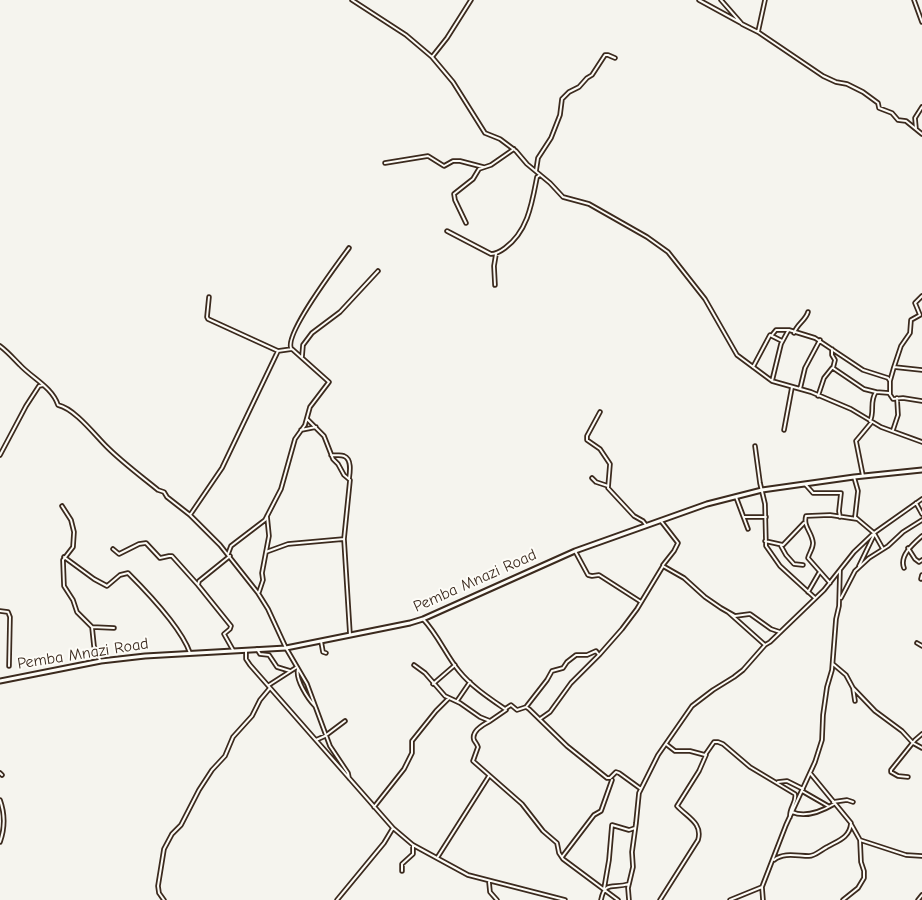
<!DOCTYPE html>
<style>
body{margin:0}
canvas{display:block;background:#f5f4ee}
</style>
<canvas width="922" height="900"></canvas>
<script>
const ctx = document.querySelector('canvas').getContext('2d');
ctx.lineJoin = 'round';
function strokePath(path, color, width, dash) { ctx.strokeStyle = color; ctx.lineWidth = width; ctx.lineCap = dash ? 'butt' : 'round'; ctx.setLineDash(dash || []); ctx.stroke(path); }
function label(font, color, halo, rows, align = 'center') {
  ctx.font = font + ' "Comic Neue",sans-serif'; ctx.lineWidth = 4; ctx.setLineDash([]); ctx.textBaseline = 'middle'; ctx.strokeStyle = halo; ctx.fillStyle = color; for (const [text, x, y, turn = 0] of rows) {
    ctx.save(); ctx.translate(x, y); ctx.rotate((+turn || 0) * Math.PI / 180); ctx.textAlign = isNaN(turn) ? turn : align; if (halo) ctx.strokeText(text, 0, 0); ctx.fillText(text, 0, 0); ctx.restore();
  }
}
const minor = new Path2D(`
 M352,0L406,35L432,57L453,82L485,133L500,139L516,151L527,164L550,183L563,197L589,204L647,237L668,252L705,299L737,355L772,381L811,392L851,409L881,427L922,442
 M699,0L741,23
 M721,0L742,24L758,32
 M765,0L758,32L823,76L836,82L847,84L863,92L878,103L879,108L892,113L898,120L906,121L922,134
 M914,0L922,22
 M432,57L447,38L471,0
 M916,129L915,118L922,107
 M385,163L428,156L444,166L453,161H460L483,167
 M536,171L538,158L551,138L560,115L562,99L569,92L579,87L587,78L592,75L605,55H608L615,58
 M466,223L455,200L454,194L473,179L479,169L491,165L514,149
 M447,231L491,254C497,254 501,251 505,248C528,231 532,203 537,177L540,175
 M495,285L494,266L496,254
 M209,297L207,317L208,319L278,351L292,349L329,382L310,407L305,425L295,439L281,489L265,520L231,546L228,554
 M794,333C797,324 806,320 808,312
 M772,335L776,330H789L815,338L863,370L888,378L890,381V394
 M0,346C8,352 13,358 20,365C32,378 52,387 58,405C75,409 94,434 107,447C122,462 142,477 158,490L164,492L167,497L190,515L220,545L258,593L268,609L286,648L307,684L330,746L348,773L349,778
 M291,348C285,333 338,263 349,248
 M832,349V355L835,360L833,368L864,389L876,392
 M302,357L303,345L312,333L340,312L378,271
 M753,367L770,335L782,341
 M894,367L901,346L910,333L911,320L920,315L915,303L922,296
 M772,381L781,344L788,331
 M890,381L894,367L922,370
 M800,389L805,368L820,340
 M818,396L824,378L832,368
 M600,412L587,436V440L600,449L610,464L608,488L634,516L643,521L646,525
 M307,419L324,436L333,459L338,464L344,475L350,480L344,539L350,635
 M870,421C875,411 869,402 876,392L889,393L893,399L903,398L922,401
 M301,430L316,427
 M784,430L792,387
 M893,430L898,415L897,398
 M755,446L760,483L765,504L766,546L780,566L815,598
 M0,455L26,406L39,386L43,385
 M331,455C335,455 340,455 344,456C352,459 350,472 349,479
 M863,476L856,441L871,423
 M854,477L858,491L855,517L874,533L883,549
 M592,478L596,482L608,486
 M805,484L813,493H841L839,511L840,517
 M736,497L748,529
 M916,503L922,514
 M62,506L71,520L74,532L73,547L63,560L64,586L73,600L77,612L92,627L94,646L100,660
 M190,515L222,468L278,351
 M744,517H766
 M661,521L678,543L674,551L663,565
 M765,541L783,545L804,523
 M781,546L786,555L794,564L803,565
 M908,548L915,559L919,562L922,560
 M113,549L119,554L139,544L146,543L160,558L169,556H172L198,585
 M575,551L588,575L592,576L599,575L641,602
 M266,552L288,544L344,539
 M230,556L199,581L198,585L231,626L230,629L224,634L233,650
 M64,557L94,579L107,586L120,575L128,573C148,593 181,627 190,653
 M859,566L874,535
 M904,568C899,556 913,544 922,536
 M921,579L922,575
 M830,583L808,558C809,553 813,549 813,543C812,532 803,527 806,516L830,515L857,519
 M259,592L263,580L262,573L269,536L267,516
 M808,592L819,573
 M841,598L855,571L869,558L888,546L903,532L922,520
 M0,611L8,612L10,617L9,666
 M728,612L765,645
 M423,619C438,635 446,655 459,671C471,686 489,698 505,709L511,705L517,710L526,707L529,709L567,746L607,778H610L616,772L619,773L641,789
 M92,627L114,628
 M321,641L323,652L326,653
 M917,643L922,646
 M257,649L260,654L269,655L277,667L290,671
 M246,650V659L250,665L393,828L413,845L468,875L565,900
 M833,664L846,675L853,688L875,711L902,731L913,743L922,748
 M414,665L425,673L445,696L460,703L480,717L490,721L506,710
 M298,669C295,679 308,699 315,706
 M433,684L455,665
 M269,685L297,667
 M853,688L855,701
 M457,701L470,682
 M526,707L547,680L552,671L563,668L567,662L576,655H587L596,651L599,655
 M540,719L550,712L571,683L600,654L622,629L637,609L663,566L684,578L705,597L721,608L735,616L750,614L771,629L780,632
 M490,721C484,724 471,731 474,740C475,742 477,744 478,747L473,761L522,804L543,831L557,843L559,853L563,859L618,900
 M316,740L325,736L345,721
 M666,744L675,751H690L705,755L714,742H718L723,744L750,767L795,794C797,802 789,808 790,817
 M0,773L2,775
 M908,777L898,776L891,772V770L915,740L922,734
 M778,782L787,781L803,789
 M802,791L828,806
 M0,800C5,814 5,828 0,842
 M833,802L847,800L853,802
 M374,807L404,769L412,753V741L436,711L449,698
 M792,812C805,818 822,811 834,804
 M851,824L860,840L906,855L922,856
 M562,857L594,815L601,811L612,780
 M437,858L489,776
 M774,860C784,852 797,856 809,856C815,856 821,850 827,847C837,841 850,838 851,823L810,773
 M402,871V864L413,854V845
 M489,882L490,892L497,900
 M604,889L609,860L612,825L629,830L635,828
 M164,900L159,893L158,886L164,849L172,834L181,825L199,790L212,770L225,756L233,737L252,716L260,700L270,688
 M337,900L384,843L393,828
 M601,900C605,880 613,889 629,884
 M629,900L628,888L633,867L632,852L636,823L639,793L658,755L692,706L713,690L734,677L743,670L765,645L770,642L824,590L854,552L874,533L922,499
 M660,900L698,840C703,823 687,817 677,806L699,771L706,755
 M730,900L762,887
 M763,900L762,887L786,825L815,762L822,740L823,715L827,687L832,670L836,619L839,606L840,570
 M843,900L858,888L864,878V871L861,862L860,840
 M918,900L922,895`);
const secondary = new Path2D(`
 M0,681L101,661L145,656L286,648L410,623L423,619L575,551L707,504L762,490L854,477L922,470`);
const streetNames = [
 ["Pemba Mnazi Road",475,581,-24],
 ["Pemba Mnazi Road",83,654,-9]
];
strokePath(minor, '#3b2a1e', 5.5);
strokePath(secondary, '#3b2a1e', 7);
strokePath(minor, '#fdfcf7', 2);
strokePath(secondary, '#fdfcf7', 3);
label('16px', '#3b2a1e', '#fdfcf7', streetNames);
</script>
